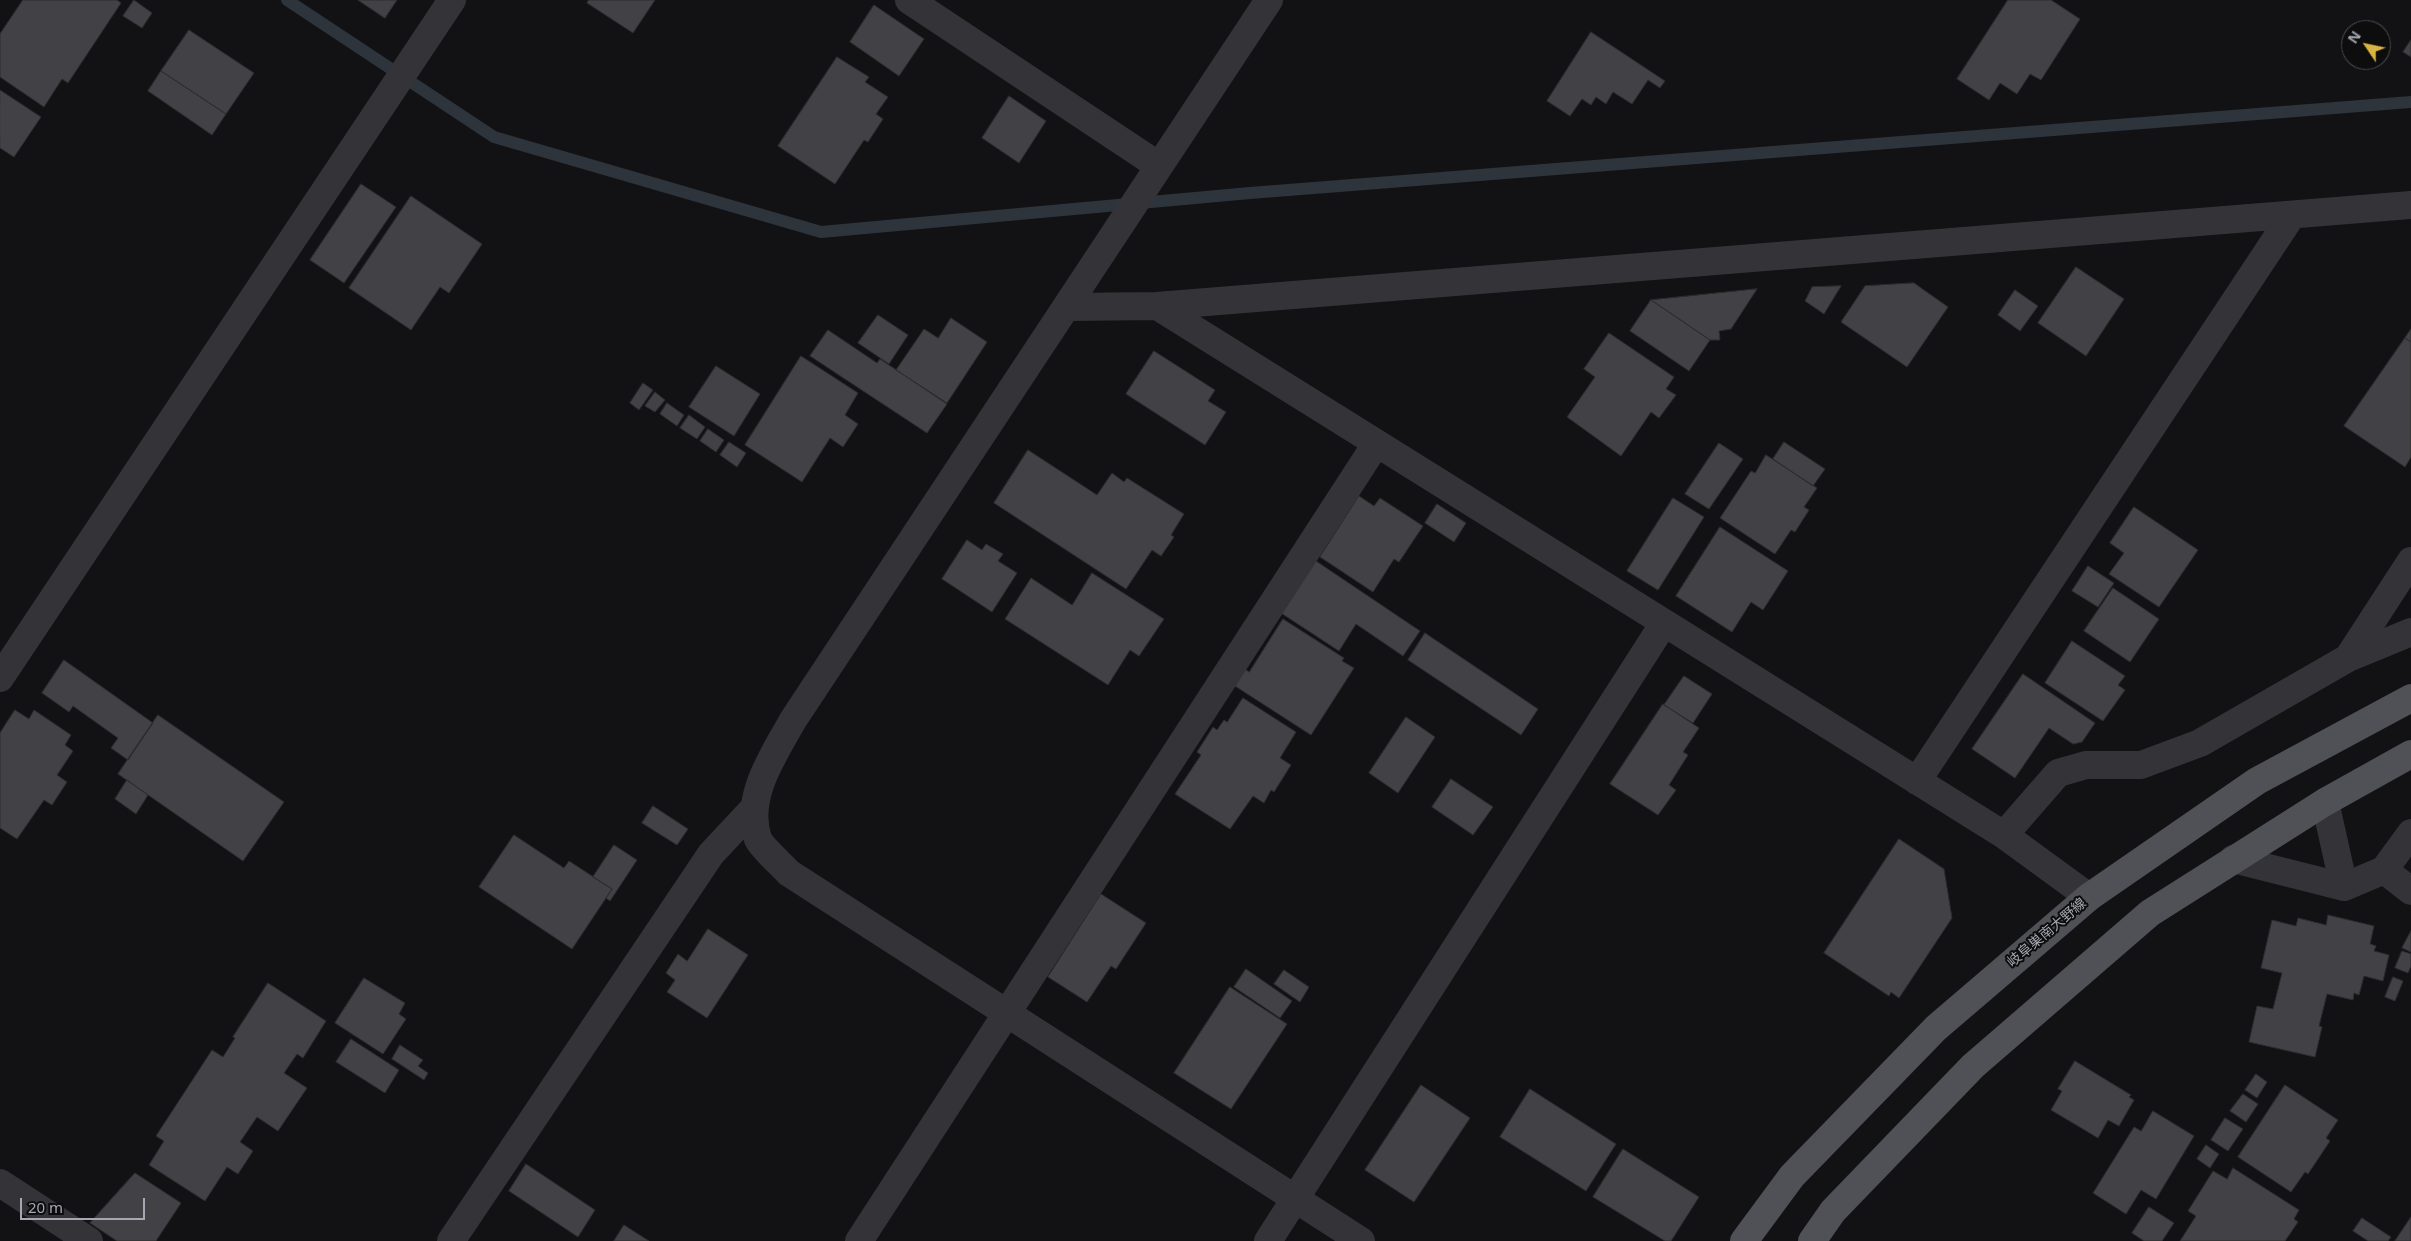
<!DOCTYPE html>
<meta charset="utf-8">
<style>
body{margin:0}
#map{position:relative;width:2411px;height:1241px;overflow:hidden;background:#121214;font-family:"Noto Sans",sans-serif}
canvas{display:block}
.north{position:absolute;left:2341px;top:20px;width:50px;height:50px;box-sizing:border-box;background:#0d0d0e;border:1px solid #4a4b50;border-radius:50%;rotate:304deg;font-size:14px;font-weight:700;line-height:20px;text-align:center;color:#a5a8b2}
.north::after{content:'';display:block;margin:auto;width:18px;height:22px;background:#dab443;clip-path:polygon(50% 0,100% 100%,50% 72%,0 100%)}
.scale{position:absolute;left:20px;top:1198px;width:125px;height:22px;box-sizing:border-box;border:2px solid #a5a8b2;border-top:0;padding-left:6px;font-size:15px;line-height:18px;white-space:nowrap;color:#a5a8b2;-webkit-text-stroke:4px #0d0d0e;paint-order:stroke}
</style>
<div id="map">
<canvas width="2411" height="1241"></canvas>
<div class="north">N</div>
<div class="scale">20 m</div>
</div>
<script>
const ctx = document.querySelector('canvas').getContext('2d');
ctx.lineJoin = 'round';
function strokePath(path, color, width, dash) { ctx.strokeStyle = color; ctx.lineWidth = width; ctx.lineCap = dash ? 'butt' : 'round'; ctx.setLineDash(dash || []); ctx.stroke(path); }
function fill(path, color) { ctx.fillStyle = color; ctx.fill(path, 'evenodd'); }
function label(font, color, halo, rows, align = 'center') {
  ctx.font = font + ' "Noto Sans","Noto Sans JP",sans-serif'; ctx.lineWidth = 4; ctx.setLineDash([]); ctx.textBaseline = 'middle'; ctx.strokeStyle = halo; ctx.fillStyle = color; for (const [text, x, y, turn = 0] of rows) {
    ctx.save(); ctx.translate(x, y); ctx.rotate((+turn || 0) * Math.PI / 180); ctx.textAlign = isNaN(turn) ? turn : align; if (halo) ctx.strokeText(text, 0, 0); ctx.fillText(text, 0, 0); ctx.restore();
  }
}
const stream = new Path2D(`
 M287,0L494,137L821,232L1250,193L2411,102`);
const building = new Path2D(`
 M23,0H117L121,3L68,83L62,79L44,107L0,77V34Z
 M134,0L152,13L142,28L123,16Z
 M358,0H397L385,18Z
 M589,0H655L633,33L587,3Z
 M2008,0H2051L2080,19L2041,80L2030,74L2017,94L2000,83L1989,100L1957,79Z
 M874,5L924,39L899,76L850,42Z
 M189,30L254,73L226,114L161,71Z
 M1591,32L1665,81L1660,88L1648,80L1632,104L1613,92L1606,104L1596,97L1591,105L1582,99L1570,116L1547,101Z
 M2411,40V57L2403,52Z
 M837,57L869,77L865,82L888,97L876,114L883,119L868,142L864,140L835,184L778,146Z
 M161,71L226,114L212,135L148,91Z
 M0,90L41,117L14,157L0,148Z
 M1009,96L1046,121L1019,163L982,138Z
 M361,184L396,207L344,283L310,260Z
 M411,196L482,244L449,293L440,287L411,330L349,288Z
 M2076,267L2124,299L2086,356L2038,323Z
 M1914,283L1948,307L1907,367L1841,322L1865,286Z
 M1841,286L1824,314L1805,301L1812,287Z
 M1757,289L1731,329L1719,331L1720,340H1710L1651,300Z
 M2015,290L2038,306L2020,331L1998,315Z
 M1651,300L1710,340L1689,371L1630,331Z
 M878,315L908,335L889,364L858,343Z
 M951,318L987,342L947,403L896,370L924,329L938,338Z
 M2411,329V342L2405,338Z
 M828,330L877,363L880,359L947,404L927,433L810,356Z
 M1609,333L1674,377L1666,389L1676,395L1659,418L1651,412L1621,456L1567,417L1595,377L1584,369Z
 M2405,338L2411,342V457L2405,467L2344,426Z
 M1154,351L1215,390L1208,401L1226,412L1205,445L1126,394Z
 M801,356L858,393L845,415L858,424L843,447L830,438L802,482L745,445Z
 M716,366L760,394L734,436L689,407Z
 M643,383L653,390L639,410L630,403Z
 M655,392L665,400L655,412L645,406Z
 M667,403L684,415L677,426L660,414Z
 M689,415L705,427L697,439L680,428Z
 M708,429L724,440L716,452L700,441Z
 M729,442L746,453L737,467L720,455Z
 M1784,442L1825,469L1813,486L1773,459Z
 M1719,443L1743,459L1709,509L1685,494Z
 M1028,450L1097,495L1112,473L1124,482L1127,478L1184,514L1171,535L1174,537L1161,556L1152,550L1126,589L994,503Z
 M1766,455L1817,488L1804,507L1809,510L1795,532L1791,530L1775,554L1720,518L1751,471L1755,473Z
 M1359,496L1374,506L1380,498L1423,526L1399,562L1394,559L1373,592L1320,557Z
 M1673,498L1704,517L1658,590L1627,571Z
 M1437,504L1466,523L1454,542L1425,523Z
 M2134,507L2198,550L2159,607L2109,574L2124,553L2110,543Z
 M1720,527L1788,571L1763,610L1751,602L1732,632L1676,596Z
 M967,540L982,550L986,544L1003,554L998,561L1017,573L992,612L942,579Z
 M1316,561L1420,631L1403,656L1356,624L1339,651L1281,613Z
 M2088,566L2114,583L2098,607L2072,591Z
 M1092,573L1164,619L1139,656L1130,650L1108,685L1005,619L1031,578L1072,605Z
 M2113,588L2159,619L2130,662L2084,631Z
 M1283,619L1344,658L1342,661L1354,668L1311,735L1235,686L1245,669L1249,672Z
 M1425,633L1538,709L1521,735L1408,660Z
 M2072,641L2125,676L2118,685L2125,690L2103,721L2045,683Z
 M64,660L153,723L128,760L111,748L118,738L73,706L69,712L42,693Z
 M2023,674L2095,723L2082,742L2073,744L2049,728L2015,778L1972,749Z
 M1684,676L1712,694L1693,723L1664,705Z
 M1243,698L1296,732L1280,758L1291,765L1274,792L1271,790L1264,803L1253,796L1230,829L1175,794L1201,755L1197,752L1213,727L1217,730L1224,720L1227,722Z
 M1663,704L1699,728L1683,752L1688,755L1669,785L1676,790L1658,815L1610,784Z
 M15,710L29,719L34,710L71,735L65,745L73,751L57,775L67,782L52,805L44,800L17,839L0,828V733Z
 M158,715L284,802L243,861L118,774Z
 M1406,717L1435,737L1398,793L1369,773Z
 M1451,779L1493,807L1473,835L1432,807Z
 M127,780L148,795L136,814L115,799Z
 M653,806L688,829L677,845L642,823Z
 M514,835L564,868L569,861L612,889L572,949L479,887Z
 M1899,839L1944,869L1952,918L1899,998L1891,992L1889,996L1824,953Z
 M614,845L637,860L610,901L606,898L612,889L593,877Z
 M1101,894L1146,923L1116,969L1111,966L1087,1002L1048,977Z
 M2328,915L2374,926L2370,944L2376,946L2374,951L2389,955L2383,981L2364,976L2359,995L2354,993L2353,1000L2327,994L2319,1026L2322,1027L2315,1057L2249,1042L2257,1006L2273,1009L2282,973L2261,968L2272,920L2296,926L2298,918L2326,925Z
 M708,929L748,955L707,1018L667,992L675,980L666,973L678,954L687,961Z
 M2411,931V952L2402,948Z
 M2402,951L2411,954V966L2408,973L2395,968Z
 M1246,969L1292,1001L1280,1018L1234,987Z
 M1284,970L1309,987L1300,1002L1274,984Z
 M2393,977L2403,981L2395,1001L2385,997Z
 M364,978L405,1003L399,1014L406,1019L383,1054L335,1023Z
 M268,983L326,1021L303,1058L297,1054L284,1073L307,1088L278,1131L257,1117L240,1142L253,1151L238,1174L227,1167L205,1201L149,1165L164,1141L156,1136L212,1050L223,1057L235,1038L233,1037Z
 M1230,987L1287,1024L1231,1109L1174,1073Z
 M351,1039L399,1070L385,1093L336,1062Z
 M400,1045L423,1060L418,1066L428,1073L424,1080L392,1059Z
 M2075,1061L2131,1095L2129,1097L2134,1100L2119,1126L2108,1120L2098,1138L2051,1110L2062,1091L2058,1089Z
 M2256,1074L2267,1082L2257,1098L2245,1090Z
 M1421,1085L1470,1118L1414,1202L1365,1170Z
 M2285,1085L2338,1120L2326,1138L2330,1141L2308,1174L2305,1172L2291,1192L2238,1157Z
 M1530,1089L1616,1144L1586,1191L1500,1137Z
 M2243,1094L2258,1104L2246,1122L2230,1111Z
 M2153,1111L2194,1136L2156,1199L2141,1190L2126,1214L2093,1193L2134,1127L2141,1131Z
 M2225,1118L2243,1129L2228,1151L2211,1140Z
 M2206,1145L2219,1154L2210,1168L2197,1159Z
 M1623,1149L1699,1197L1671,1241H1665L1593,1197Z
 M526,1164L595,1210L578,1237L509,1191Z
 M2233,1168L2299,1210L2294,1219L2298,1222L2285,1241H2180L2196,1216L2188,1211L2213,1171L2227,1179Z
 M135,1173L181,1203L156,1241H117L90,1223Z
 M2149,1207L2174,1223L2162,1241H2144L2132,1233Z
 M2411,1217V1241H2395Z
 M2362,1218L2391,1237L2388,1241H2368L2353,1231Z
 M624,1225L649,1241H614Z`);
const minor = new Path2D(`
 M909,0L1159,166
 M1269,0L793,720C773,756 744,797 758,839C762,848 782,865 789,873L1361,1241
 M1157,306L2004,835L2089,897
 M1067,307L1157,306L2411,205
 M2348,658L2411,561
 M0,678L452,0
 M1917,781L2292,215
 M2325,802L2344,887
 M2004,835L2058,773L2086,765H2141L2200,743L2348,658L2411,632
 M2233,859L2344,887L2384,870L2411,891
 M2384,870L2411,833
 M0,1183L89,1241
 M451,1241L711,854L754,808
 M859,1241L1376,444
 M1268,1241L1664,623`);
const major = new Path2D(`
 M1744,1241L1792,1176L1936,1028L2089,897L2257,781L2411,698
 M1812,1241L1833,1211L1973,1066L2150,913L2325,802L2411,754`);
const streetNames = [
 ["岐阜巣南大野線",2047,933,-40]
];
strokePath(stream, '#2d343b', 12);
fill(building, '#424246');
strokePath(building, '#2d2c2f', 1);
strokePath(minor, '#343438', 28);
strokePath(major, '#505157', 28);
label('14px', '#a5a8b2', '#0d0d0e', streetNames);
</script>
